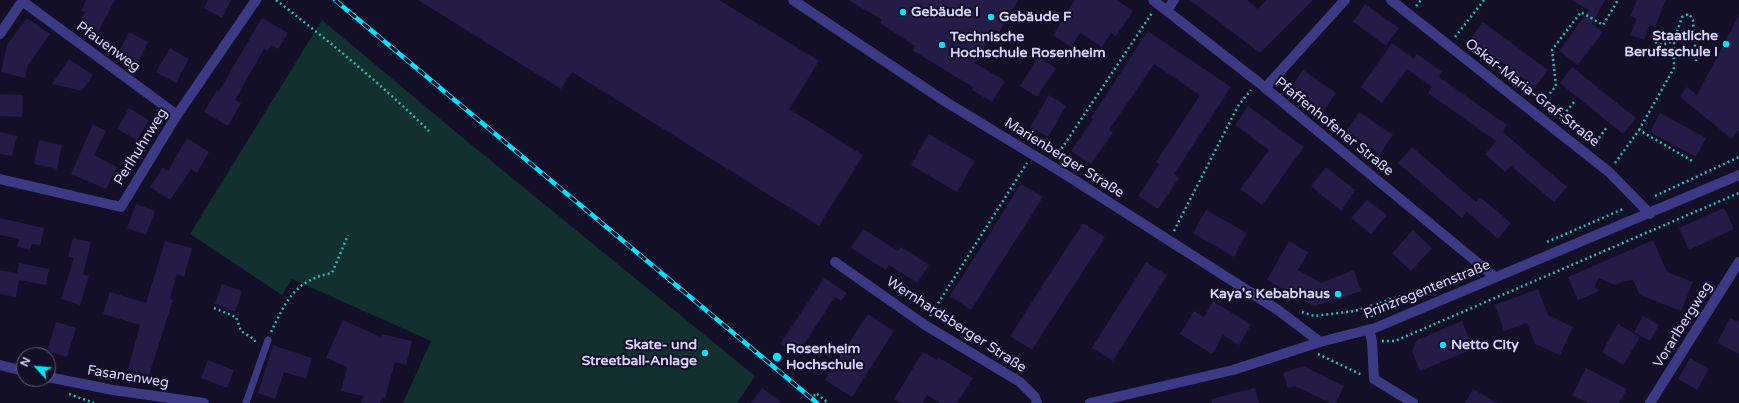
<!DOCTYPE html>
<meta charset="utf-8">
<style>
body{margin:0}
#map{position:relative;width:1739px;height:403px;overflow:hidden;background:#130f26;font-family:"Varela Round",sans-serif}
canvas{display:block}
.north{position:absolute;left:16px;top:347px;width:40px;height:40px;box-sizing:border-box;background:#130f26;border:1px solid #625e7d;border-radius:50%;rotate:296deg;font-size:11px;font-weight:700;line-height:16px;text-align:center;color:#d9d4ff}
.north::after{content:'';display:block;margin:auto;width:14px;height:18px;background:#00e5ff;clip-path:polygon(50% 0,100% 100%,50% 72%,0 100%)}
</style>
<div id="map">
<canvas width="1739" height="403"></canvas>
<div class="north">N</div>
</div>
<script>
const ctx = document.querySelector('canvas').getContext('2d');
ctx.lineJoin = 'round';
function fill(path, color) { ctx.fillStyle = color; ctx.fill(path, 'evenodd'); }
function strokePath(path, color, width, dash) { ctx.strokeStyle = color; ctx.lineWidth = width; ctx.lineCap = dash ? 'butt' : 'round'; ctx.setLineDash(dash || []); ctx.stroke(path); }
function label(font, color, halo, rows, align = 'center') {
  ctx.font = font + ' "Varela Round",sans-serif'; ctx.lineWidth = 4; ctx.setLineDash([]); ctx.textBaseline = 'middle'; ctx.strokeStyle = halo; ctx.fillStyle = color; for (const [text, x, y, turn = 0] of rows) {
    ctx.save(); ctx.translate(x, y); ctx.rotate((+turn || 0) * Math.PI / 180); ctx.textAlign = isNaN(turn) ? turn : align; if (halo) ctx.strokeText(text, 0, 0); ctx.fillText(text, 0, 0); ctx.restore();
  }
}
const green = new Path2D(`
 M322,20L463,138L755,376L737,403H403L431,341L292,279L282,295L190,234Z`);
const building = new Path2D(`
 M86,0H115L96,36L78,26L85,12L81,11Z
 M208,0H231L222,18L204,8Z
 M418,0H719L819,61L789,109L863,155L819,226L572,72L561,89Z
 M848,0H1018L999,32L995,30L975,63L1005,81L992,102L972,90L973,87L912,50L915,46L880,23L882,20Z
 M1075,0H1117L1133,11L1116,36L1111,33L1102,47L1080,33L1071,47L1053,35Z
 M1190,0H1247L1258,9L1266,0H1313L1260,53Z
 M1571,0H1605L1592,24L1603,32L1578,65L1559,51L1589,10Z
 M1637,0H1666L1655,27L1650,25L1644,40L1630,35L1637,19L1630,16Z
 M1365,4L1399,28L1386,46L1353,22Z
 M1739,15V130L1732,139L1680,97L1687,87L1697,95Z
 M27,18L50,34L28,65L25,78L1,72L7,45Z
 M262,18L288,33L278,49L271,45L267,51L264,49L235,100L241,103L228,126L204,112L217,90L219,91Z
 M1483,22L1548,70L1535,87L1470,39Z
 M1148,31L1231,87L1174,174L1179,178L1158,209L1138,196L1159,164L1156,162L1200,95L1154,64L1109,130L1113,133L1091,164L1071,151L1093,119L1091,118Z
 M129,32L148,42L138,62L119,52Z
 M1392,43L1414,59L1417,54L1442,72L1439,77L1507,125L1503,132L1567,187L1554,202L1511,166L1505,172L1485,154L1496,141L1428,93L1432,87L1407,69L1382,103L1361,87Z
 M170,48L189,59L176,83L156,72Z
 M1038,57L1056,68L1037,97L1020,86Z
 M69,59L93,75L82,91L52,84Z
 M1572,67L1636,118L1623,134L1560,83Z
 M1303,70L1336,93L1323,112L1290,89Z
 M0,94L23,95L22,117L0,116Z
 M1049,95L1066,106L1048,137L1030,127Z
 M1248,106L1304,147L1262,205L1240,189L1269,150L1235,125Z
 M129,108L149,120L137,140L117,129Z
 M1359,112L1393,135L1380,154L1346,131Z
 M1660,113L1706,138L1696,157L1650,132Z
 M93,124L106,131L94,155L117,167L106,189L71,174Z
 M0,132L17,136L12,156L0,154Z
 M929,134L975,161L957,192L911,165Z
 M187,138L209,152L197,173L191,169L170,200L150,187L163,167L168,171Z
 M39,140L62,145L57,169L34,164Z
 M1412,147L1476,202L1480,197L1511,223L1498,239L1467,212L1462,218L1398,163Z
 M1326,167L1355,190L1341,211L1311,186Z
 M1021,184L1043,197L971,310L950,296Z
 M1367,200L1387,215L1371,234L1351,218Z
 M136,204L155,211L146,235L127,228Z
 M1724,208L1734,229L1689,250L1679,228Z
 M1206,210L1247,233L1234,257L1193,233Z
 M0,218L44,228L40,245L32,244L30,250L17,247L19,239L0,235Z
 M1083,223L1105,237L1032,350L1010,336Z
 M863,229L898,251L901,247L929,265L917,283L889,265L886,270L851,248Z
 M1413,230L1432,248L1411,271L1392,253Z
 M73,238L91,242L83,274L89,276L80,305L61,299L74,258L68,257Z
 M1653,240L1667,272L1693,282L1681,311L1640,295L1633,280L1624,281L1615,285L1599,278L1594,287L1600,291L1578,300L1568,277Z
 M165,241L192,248L184,277L177,274L170,299L173,300L149,375L128,369L140,325L103,314L110,292L146,303Z
 M1289,241L1308,252L1298,270L1321,283L1354,270L1361,291L1338,299L1314,306L1267,280Z
 M1146,262L1167,275L1113,361L1092,348Z
 M19,263L49,269L46,285L19,280L16,297L0,294V270L17,273Z
 M824,278L847,293L841,301L835,297L797,355L780,344Z
 M222,284L242,291L235,312L215,304Z
 M1538,289L1548,315L1573,327L1560,355L1535,344L1527,323L1504,331L1495,305Z
 M1213,301L1251,325L1239,345L1223,335L1212,354L1180,334L1194,311L1204,317Z
 M868,314L894,331L852,397L825,380Z
 M1643,316L1659,325L1650,341L1634,332Z
 M1730,318L1739,322V354L1717,343Z
 M343,320L381,337L382,334L412,341L406,365L395,362L385,398L382,397L380,403H361L363,396L341,391L347,367L326,358Z
 M1462,321L1473,349L1420,371L1412,351L1417,340Z
 M56,322L76,328L67,357L47,351Z
 M1618,324L1640,337L1623,365L1602,352Z
 M273,345L312,358L306,379L284,372L275,399L258,393Z
 M923,352L937,360L938,357L973,378L957,403H940L927,395L923,403H901L894,399Z
 M1690,358L1709,369L1697,390L1678,379Z
 M208,360L234,370L227,388L201,378Z
 M1303,366L1344,386L1336,403H1330L1295,386L1288,388L1283,373Z
 M1586,368L1627,389L1619,403H1588L1572,395Z
 M762,388L782,403H751Z
 M1255,388L1259,403H1212L1211,399Z
 M1473,389L1497,403H1465Z`);
const path = new Path2D(`
 M276,0C329,41 381,84 429,131
 M1416,6L1421,0
 M1455,37L1484,0
 M1655,42L1662,45L1674,41L1682,17L1689,14L1693,20L1696,61
 M1540,105L1556,86L1552,50L1581,12L1603,25L1618,0
 M1560,119L1575,101
 M1639,130L1674,68V41
 M1593,146L1607,127
 M1056,157L1152,13
 M1615,163L1639,130L1694,162
 M1655,196L1739,157
 M1174,231L1238,106L1251,90
 M1547,242L1623,209
 M1369,306L1372,317
 M214,308L236,317L241,331L254,339L256,343
 M1302,312L1314,316L1355,311L1472,273
 M930,316L1027,163
 M271,332C286,301 295,280 332,273L348,235
 M1382,341H1395L1739,193
 M1318,354L1362,375
 M69,394L94,403
 M814,396L816,393L828,403`);
const service = new Path2D(`
 M246,403L268,340`);
const pedestrian = new Path2D(`
 M1167,10L1174,0`);
const minor = new Path2D(`
 M793,0L946,102L1068,176L1278,310L1320,342
 M1153,0L1258,82L1495,277
 M1391,0L1609,172L1650,214
 M22,1L177,115
 M0,34L23,0
 M1265,88L1345,0
 M0,179L121,207L177,115L256,0
 M835,262L925,325L1020,382L1035,397L1037,403
 M1369,330L1372,341L1374,379L1413,403
 M0,365L24,371
 M48,377L113,390L204,403
 M1090,403L1233,370L1320,342L1375,328L1739,175
 M1650,403L1739,262`);
const rail = new Path2D(`
 M335,0L817,403`);
const markers = [
 [903,12,4,"#00e5ff"],
 [991,17,4,"#00e5ff"],
 [1726,44,4,"#00e5ff"],
 [942,45,4,"#00e5ff"],
 [1338,294,4,"#00e5ff"],
 [1443,345,4,"#00e5ff"],
 [705,353,4,"#00e5ff"],
 [777,357,5,"#00e5ff"]
];
const poiNames = [
 ["Gebäude I",911,12],
 ["Gebäude F",999,17],
 ["Staatliche",1718,36,"right"],
 ["Berufsschule I",1718,52,"right"],
 ["Technische",950,37],
 ["Hochschule Rosenheim",950,53],
 ["Kaya's Kebabhaus",1330,294,"right"],
 ["Skate- und",697,345,"right"],
 ["Streetball-Anlage",697,361,"right"],
 ["Netto City",1451,345],
 ["Rosenheim",786,349],
 ["Hochschule",786,365]
];
const streetNames = [
 ["Pfauenweg",108,47,36],
 ["Oskar-Maria-Graf-Straße",1532,93,38],
 ["Pfaffenhofener Straße",1334,127,39],
 ["Perlhuhnweg",141,147,-58],
 ["Marienberger Straße",1064,158,32],
 ["Prinzregentenstraße",1427,290,-22],
 ["Wernhardsberger Straße",956,325,33],
 ["Vorarlbergweg",1683,325,-58],
 ["Fasanenweg",128,377,9]
];
fill(green, '#12302f');
fill(building, '#241b47');
strokePath(path, '#2fb8b0', 2.5, [2, 3]);
strokePath(service, '#3d3a85', 7);
strokePath(pedestrian, '#3d3a85', 10);
strokePath(minor, '#3d3a85', 10);
strokePath(rail, '#00e5ff', 4.5);
strokePath(rail, '#130f26', 3, [9]);
for (const [x, y, r, color] of markers) { const dot = new Path2D(); dot.arc(x, y, r, 0, 2 * Math.PI); ctx.fillStyle = color; ctx.fill(dot); strokePath(dot, '#130f26', 1.5); }
label('bold 14px', '#d9d4ff', '#130f26', poiNames, 'left');
label('14px', '#d9d4ff', '#130f26', streetNames);
</script>
